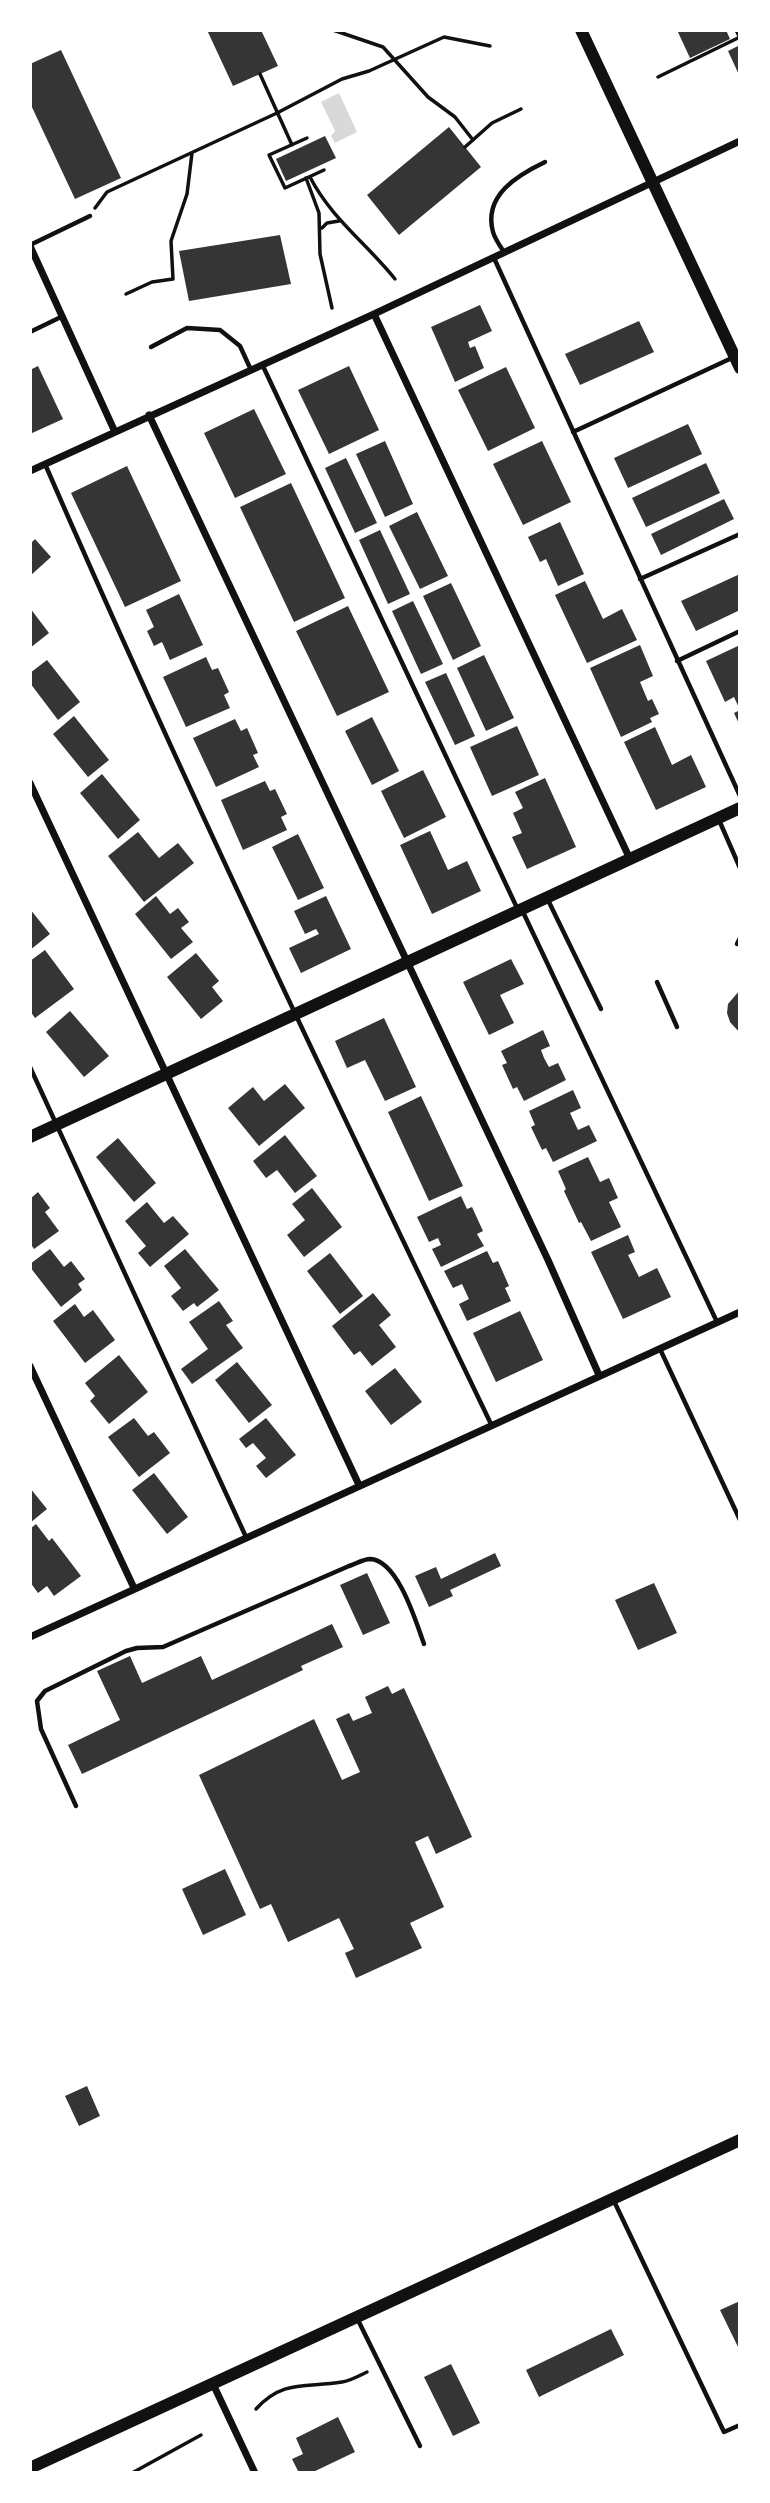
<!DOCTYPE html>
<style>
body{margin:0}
#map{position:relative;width:770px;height:2503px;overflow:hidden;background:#fff;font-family:"Space Grotesk",sans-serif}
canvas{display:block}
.frame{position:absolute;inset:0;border:32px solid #fff;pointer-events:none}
</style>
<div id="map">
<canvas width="770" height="2503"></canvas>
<div class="frame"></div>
</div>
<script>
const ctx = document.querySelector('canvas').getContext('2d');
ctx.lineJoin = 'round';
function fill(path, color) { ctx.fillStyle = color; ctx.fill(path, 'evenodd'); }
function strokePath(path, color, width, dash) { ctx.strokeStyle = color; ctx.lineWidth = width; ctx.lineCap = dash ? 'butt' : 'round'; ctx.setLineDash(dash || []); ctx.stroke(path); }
const water = new Path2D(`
 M339,93L357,132L335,143L331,136L335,131L321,102Z`);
const building = new Path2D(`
 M207,30H261L278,66L233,86Z
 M677,30H726L730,39L690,58Z
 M740,45V77L728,51Z
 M61,50L121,178L75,199L30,103V64Z
 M449,127L481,167L399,235L367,195Z
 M325,136L336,158L286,181L276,159Z
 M280,235L291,284L189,301L179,251Z
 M480,305L492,331L468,342L470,348L475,346L484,368L455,382L431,327Z
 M639,321L654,352L580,385L565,354Z
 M38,366L63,419L30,434V370Z
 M349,366L379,430L329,454L298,390Z
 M506,367L535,428L488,451L458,390Z
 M254,409L286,474L235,498L204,433Z
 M688,424L702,454L628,488L614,458Z
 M385,441L413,504L385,517L356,454Z
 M542,441L571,502L523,525L493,464Z
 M346,458L377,523L355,533L325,468Z
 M706,463L720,493L646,527L632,498Z
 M127,466L181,581L125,607L71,493Z
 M291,483L345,598L294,622L240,507Z
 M724,499L734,519L661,555L651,534Z
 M417,512L448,576L420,589L389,526Z
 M560,522L584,574L558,586L546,559L540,562L528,537Z
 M380,530L410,594L388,604L359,540Z
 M35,539L51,557L30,576V544Z
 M740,574V610L696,631L681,601Z
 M585,581L603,619L622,609L637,640L587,663L555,595Z
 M451,583L481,646L453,660L423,596Z
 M179,594L203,645L170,660L162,642L154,646L147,631L154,627L146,610Z
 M413,601L443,664L421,674L392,611Z
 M348,606L389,692L337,716L296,631Z
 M30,608L49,633L30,648Z
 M640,645L653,676L640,682L648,701L652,699L659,714L650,718L652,722L621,737L590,668Z
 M740,645V726L734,713L740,710L734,697L725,702L706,661Z
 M484,655L514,718L486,731L457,668Z
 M206,657L212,670L218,668L229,692L224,695L230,708L186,727L163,677Z
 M47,660L80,702L58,720L30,683V673Z
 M446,673L475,736L455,745L425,682Z
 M74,716L109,760L88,777L53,734Z
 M372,717L399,771L372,785L345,731Z
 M235,719L241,731L247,728L258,753L253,755L259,767L216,787L193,738Z
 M517,726L539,775L492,796L470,747Z
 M655,727L672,765L691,755L706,787L656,810L624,742Z
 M423,770L446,817L404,838L381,791Z
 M102,774L140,820L118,839L80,793Z
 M545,778L576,847L527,869L512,837L522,833L513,813L523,808L515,792Z
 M265,781L270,791L275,789L287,814L281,817L287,830L243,850L221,800Z
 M430,831L448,870L467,861L481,891L432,914L400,845Z
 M138,832L159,858L178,843L194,863L144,902L108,856Z
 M298,834L324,888L298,900L272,847Z
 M156,896L170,914L178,908L189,922L181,928L193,942L171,959L135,914Z
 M326,896L351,949L301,973L289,948L319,934L316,929L305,934L294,911Z
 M30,909L50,934L30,950Z
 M45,950L74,989L35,1018L30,1011V961Z
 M196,953L219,981L212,987L223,1001L201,1019L167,977Z
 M511,959L524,984L500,995L514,1023L489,1035L463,982Z
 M740,990V1033L730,1022L727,1013L728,1004Z
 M70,1011L109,1056L84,1077L46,1032Z
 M384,1018L416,1087L385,1101L365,1060L347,1068L335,1041Z
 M543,1030L550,1046L541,1050L544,1058L549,1067L558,1063L566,1080L524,1101L517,1087L513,1089L502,1065L507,1063L501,1051Z
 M285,1084L305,1108L259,1146L228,1108L253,1087L264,1101Z
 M573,1090L581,1108L570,1113L578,1130L589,1125L597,1141L553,1162L546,1148L542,1150L531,1127L535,1125L529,1111Z
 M421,1096L463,1186L429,1201L388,1112Z
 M285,1135L317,1176L295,1193L277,1170L266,1178L253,1161Z
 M118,1138L156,1183L134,1202L96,1157Z
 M588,1157L600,1182L609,1178L618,1198L609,1202L621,1227L591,1241L581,1222L579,1223L564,1191L566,1189L558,1171Z
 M312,1188L342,1227L304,1257L287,1235L305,1220L292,1204Z
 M38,1192L50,1208L45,1212L59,1231L34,1249L30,1243V1199Z
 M461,1196L467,1209L472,1207L483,1231L477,1234L484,1246L441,1267L432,1249L441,1245L438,1238L429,1242L417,1217Z
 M147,1202L164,1223L173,1216L189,1234L150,1267L138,1253L146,1246L125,1221Z
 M628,1235L635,1252L628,1255L639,1277L657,1268L671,1297L623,1319L591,1252Z
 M50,1249L64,1267L71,1261L85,1279L78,1284L82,1290L61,1307L30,1267V1264Z
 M185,1249L219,1290L197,1307L194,1303L183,1311L171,1296L181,1288L164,1266Z
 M487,1251L493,1263L498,1261L509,1286L505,1288L511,1301L467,1321L459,1304L469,1299L462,1284L453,1288L444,1271Z
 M330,1253L363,1296L340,1314L307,1271Z
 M373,1293L391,1315L379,1325L396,1347L372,1366L360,1351L354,1355L332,1326Z
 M219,1301L233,1321L226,1325L243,1348L192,1384L181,1369L208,1349L189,1322Z
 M75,1304L84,1317L93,1310L115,1340L85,1363L53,1321Z
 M520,1311L543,1360L496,1382L473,1333Z
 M119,1355L148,1392L109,1424L90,1401L95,1396L85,1383Z
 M237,1362L272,1405L249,1423L215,1380Z
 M395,1368L422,1402L391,1425L365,1391Z
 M134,1418L148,1436L154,1432L170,1453L139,1477L108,1437Z
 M266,1418L296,1455L266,1478L256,1466L266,1458L253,1443L246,1448L239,1439Z
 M154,1473L188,1517L167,1534L132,1490Z
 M30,1488L47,1509L30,1523Z
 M36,1524L49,1541L52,1538L81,1576L54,1596L47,1586L38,1593L30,1582V1529Z
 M495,1553L501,1566L450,1590L453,1596L429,1607L415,1576L436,1567L441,1579Z
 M367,1573L390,1623L363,1635L340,1585Z
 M654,1583L677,1633L638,1650L615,1600Z
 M332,1624L343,1647L301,1666L303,1670L82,1774L68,1745L120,1720L97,1671L130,1656L142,1683L201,1656L212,1680Z
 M388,1686L392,1694L404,1688L472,1837L436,1854L428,1836L415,1842L444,1907L410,1923L422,1948L356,1978L345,1953L354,1949L339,1918L288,1942L271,1904L260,1909L199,1775L314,1719L342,1780L360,1772L336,1719L349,1713L353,1721L372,1713L365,1697Z
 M225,1869L246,1915L203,1935L182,1889Z
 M87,2086L100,2116L79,2126L65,2096Z
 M740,2301V2351L720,2310Z
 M611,2329L624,2355L539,2397L526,2370Z
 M451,2364L480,2423L453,2436L424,2377Z
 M338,2417L355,2452L311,2473H299L292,2459L303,2454L296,2438Z`);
const path = new Path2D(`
 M333,30L383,47L428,97L455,117L473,140
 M736,30L740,38
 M260,74L292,145
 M658,77L740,37
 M307,138L269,155L285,188L324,170
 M465,147L492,123L521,109
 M310,177C331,218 366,243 395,279
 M306,178L319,213L320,254L332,308
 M95,208L107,192L277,113L342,79L369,71L444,37L490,46
 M322,228L327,223L339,221
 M126,294L152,282L173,279L171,241L187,194L192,153
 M256,2409C283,2379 306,2388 342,2382C350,2381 359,2376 367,2372
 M132,2473L201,2435`);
const service = new Path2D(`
 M30,245L90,216
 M504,252C500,246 495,239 493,232C483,195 518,175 545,162
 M494,258L740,796
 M30,332L61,317
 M151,347L187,328L220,330L240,346L251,370
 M262,364L518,910
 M573,432L734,357
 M45,464C186,788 338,1106 491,1424
 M640,579L740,534
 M677,661L740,631
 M719,820L740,868
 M547,898L601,1009
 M523,912L717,1322
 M737,944L740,938
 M657,982L677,1027
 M30,1067L246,1537
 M660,1349L740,1520
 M76,1806L41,1729L37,1701L45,1691L126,1651L137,1648L163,1647L349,1566C355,1564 364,1559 370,1559C398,1560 416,1622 424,1644
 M613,2199L724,2432L740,2425
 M357,2318L420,2446`);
const minor = new Path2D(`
 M30,246L115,432
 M374,314L630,859
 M149,415L548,1260L599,1375
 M30,471L374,314L740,141
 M30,783L359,1485
 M30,1366L134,1588
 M30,1637L740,1312
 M213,2384L255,2473`);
const tertiary = new Path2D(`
 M30,1137L740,808`);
const secondary = new Path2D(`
 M581,30L740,368
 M30,2468L740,2140`);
fill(water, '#d9d9d9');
fill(building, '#353535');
strokePath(path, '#111', 3.5);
strokePath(service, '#111', 4.5);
strokePath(minor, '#111', 7);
strokePath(tertiary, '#111', 12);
strokePath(secondary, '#111', 12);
</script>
